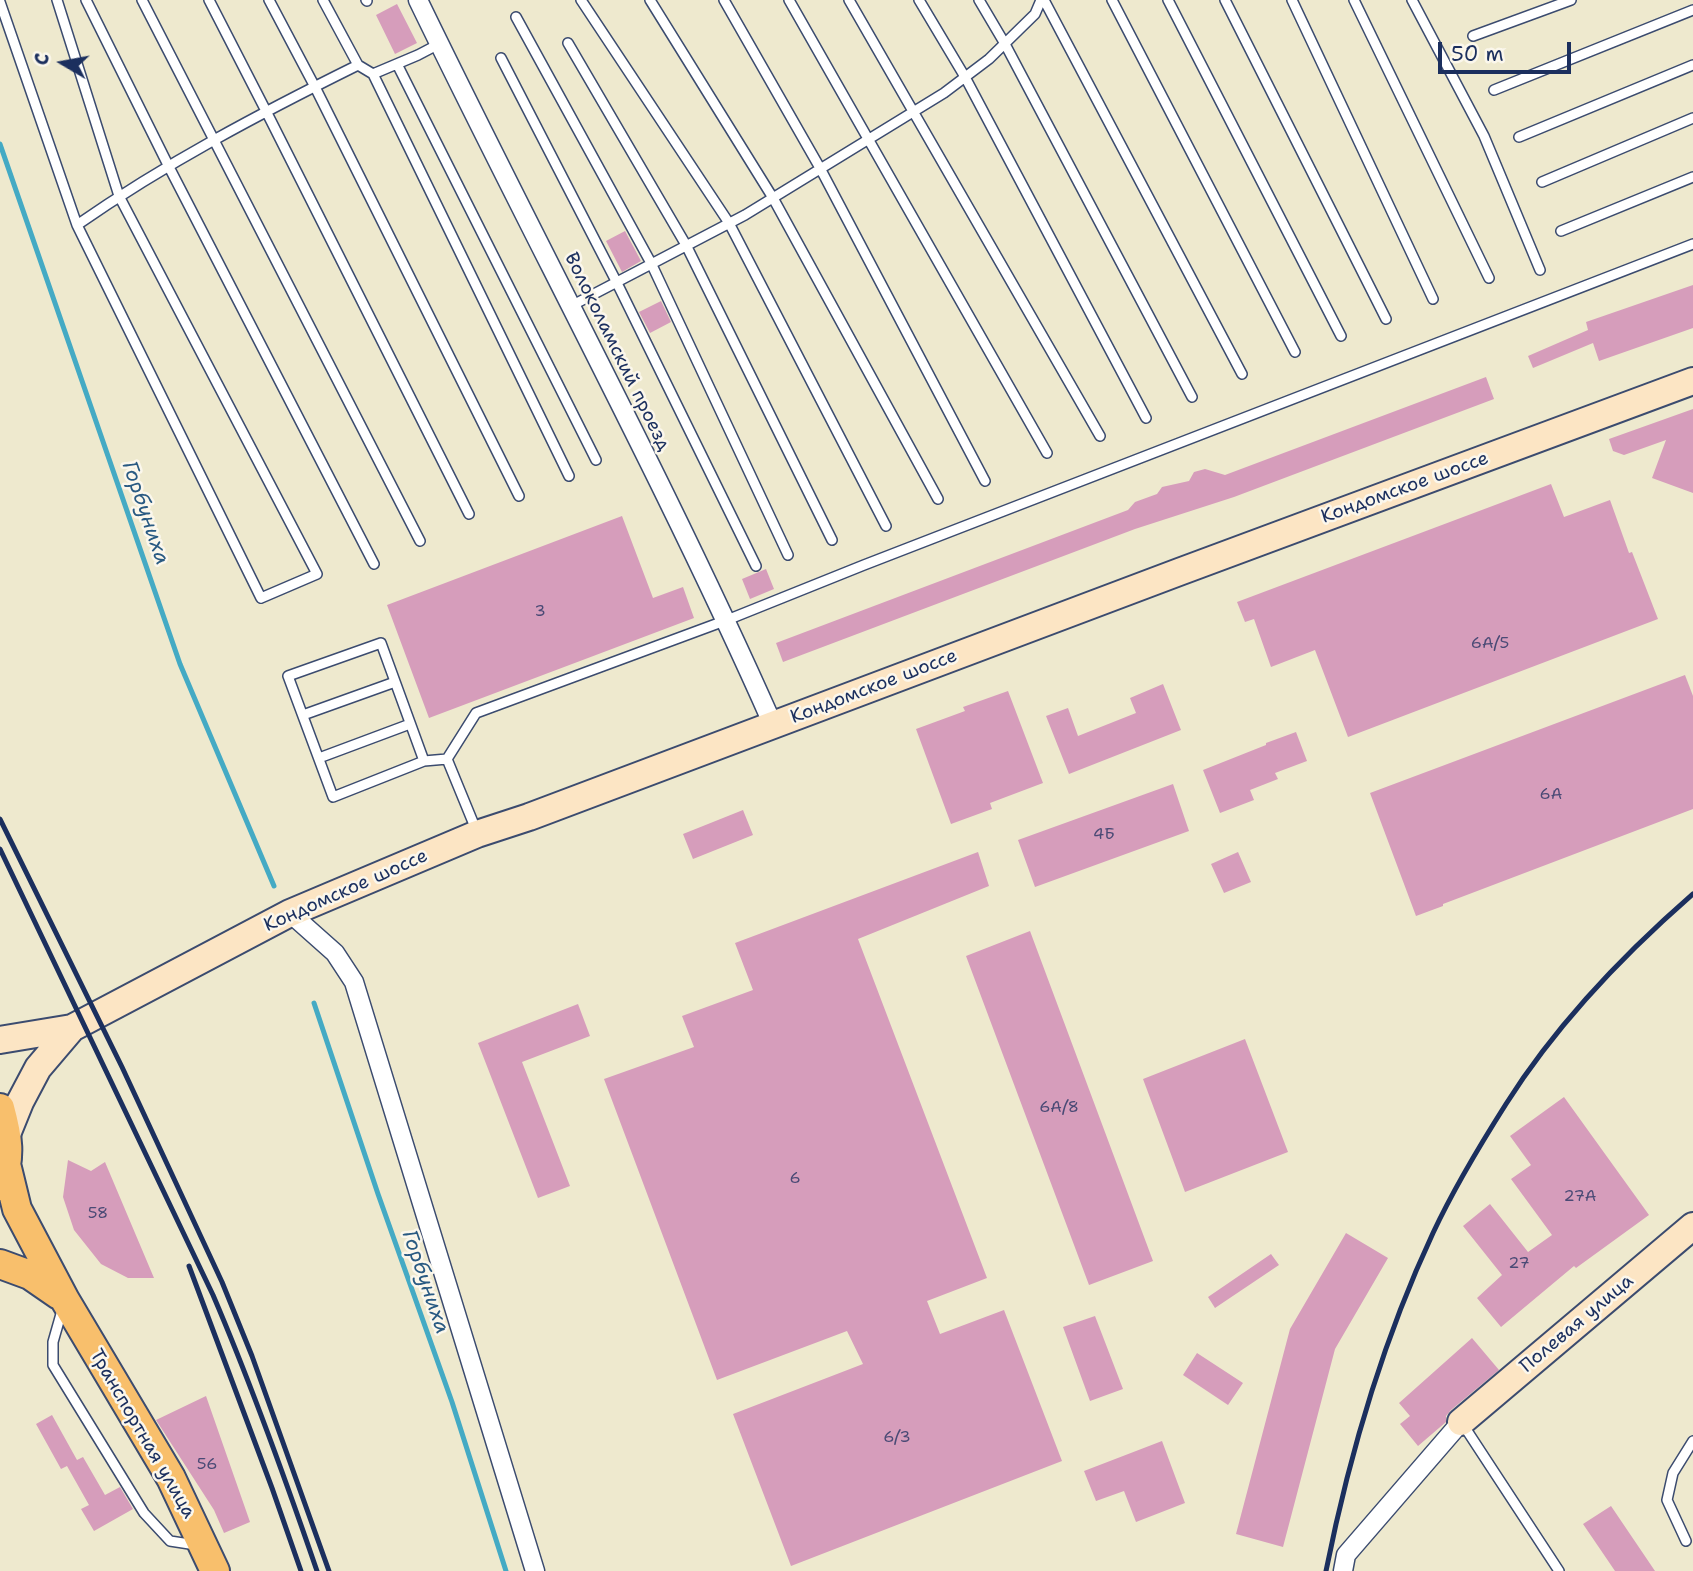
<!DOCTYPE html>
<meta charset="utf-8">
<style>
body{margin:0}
#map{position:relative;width:1693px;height:1571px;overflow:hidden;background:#eee9ce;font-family:"Shantell Sans",sans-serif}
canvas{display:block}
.north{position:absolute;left:28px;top:28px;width:70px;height:70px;-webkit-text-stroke:5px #fbf7ec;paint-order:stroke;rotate:280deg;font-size:19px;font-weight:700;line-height:28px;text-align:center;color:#1b2f5e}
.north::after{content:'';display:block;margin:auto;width:24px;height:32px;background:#1b2f5e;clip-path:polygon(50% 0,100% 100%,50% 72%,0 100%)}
.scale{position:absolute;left:1438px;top:42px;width:133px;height:32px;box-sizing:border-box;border:4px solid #1b2f5e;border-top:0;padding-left:9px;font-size:21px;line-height:24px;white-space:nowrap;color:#1b2f5e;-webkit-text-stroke:5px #fbf7ec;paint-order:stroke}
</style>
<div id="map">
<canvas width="1693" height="1571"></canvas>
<div class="north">С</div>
<div class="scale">50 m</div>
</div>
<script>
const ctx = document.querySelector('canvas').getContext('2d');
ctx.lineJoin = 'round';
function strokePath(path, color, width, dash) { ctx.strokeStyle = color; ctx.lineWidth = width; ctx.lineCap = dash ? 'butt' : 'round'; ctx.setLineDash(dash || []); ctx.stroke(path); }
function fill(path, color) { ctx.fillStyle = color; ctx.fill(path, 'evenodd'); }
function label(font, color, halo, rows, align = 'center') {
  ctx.font = font + ' "Shantell Sans",sans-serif'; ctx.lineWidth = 5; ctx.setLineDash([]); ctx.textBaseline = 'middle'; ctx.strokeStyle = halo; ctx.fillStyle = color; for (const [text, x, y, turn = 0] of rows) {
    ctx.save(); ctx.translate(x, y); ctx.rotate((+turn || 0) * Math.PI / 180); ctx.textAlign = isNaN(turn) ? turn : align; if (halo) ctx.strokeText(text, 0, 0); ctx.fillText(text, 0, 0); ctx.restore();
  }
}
const stream = new Path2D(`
 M0,144L180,664L274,886
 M314,1003L378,1194L452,1402L506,1571`);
const building = new Path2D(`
 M397,4L417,43L395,54L376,15Z
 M625,231L641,261L622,272L606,241Z
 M1693,285V328L1599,361L1593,343L1533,368L1528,356L1588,330L1586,322Z
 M661,301L671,322L650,333L639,312Z
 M1486,377L1494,399L1234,497L1135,529L783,662L776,643L1128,510L1135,502L1157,494L1162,487L1189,481L1194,472L1205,469L1225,475Z
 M1693,409V493L1652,478L1666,440L1624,455L1613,451L1609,439Z
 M1551,484L1564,517L1610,500L1629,553L1632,552L1658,619L1348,737L1315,650L1271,667L1254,619L1245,622L1237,602Z
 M622,516L653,598L683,587L694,618L429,718L387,605Z
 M766,569L774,589L750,599L742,579Z
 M1685,675L1693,696V809L1443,904V906L1416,916L1370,793Z
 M1163,684L1181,730L1069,774L1046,716L1068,708L1078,736L1136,713L1130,698Z
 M1008,691L1043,783L990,803L992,809L951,824L916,729L965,711L963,707Z
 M1296,732L1307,761L1275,773L1278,779L1250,790L1254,800L1220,813L1203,770L1266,745V743Z
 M1173,784L1189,831L1035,887L1018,840Z
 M743,810L753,835L693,859L683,834Z
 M978,852L989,886L858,939L987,1278L927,1301L940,1334L1004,1310L1062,1461L791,1566L733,1414L863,1364L847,1331L717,1380L604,1079L694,1047L682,1016L753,990L735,943Z
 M1238,852L1251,882L1224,893L1211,864Z
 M1030,931L1153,1261L1089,1285L966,956Z
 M578,1004L590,1036L522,1062L570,1186L538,1198L478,1043Z
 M1245,1039L1288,1152L1185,1192L1143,1079Z
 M1564,1097L1649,1215L1576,1268L1574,1266L1501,1327L1477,1298L1502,1275L1463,1226L1490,1204L1528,1252L1552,1235L1511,1179L1531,1165L1510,1136Z
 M68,1160L91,1171L105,1162L154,1278H128L101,1264L74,1230L63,1197Z
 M1346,1233L1388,1258L1335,1349L1283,1547L1236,1534L1290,1329Z
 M1271,1254L1279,1265L1215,1308L1208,1297Z
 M1095,1316L1123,1389L1090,1401L1063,1327Z
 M1472,1338L1499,1370L1451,1410L1446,1416V1422L1418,1446L1400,1424L1410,1416L1399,1403Z
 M1197,1353L1243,1383L1228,1405L1183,1375Z
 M206,1396L250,1522L224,1533L214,1510L156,1420Z
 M52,1415L77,1460L83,1457L105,1495L120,1487L133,1509L94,1531L81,1509L89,1505L67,1466L61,1469L36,1424Z
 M1162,1441L1185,1503L1136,1522L1124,1491L1096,1501L1084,1471Z
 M1611,1506L1655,1571H1615L1583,1524Z`);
const lane = new Path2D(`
 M86,0L169,167L374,564
 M142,0L420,541
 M209,0L266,111L469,514
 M269,0L315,87L519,496
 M323,0L358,65
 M366,0L367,1
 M581,0L729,223L886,526
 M650,0L773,198L938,499
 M724,0L820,168L985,481
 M789,0L1047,453
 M849,0L1100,436
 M919,0L965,77L1146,418
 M979,0L1005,44L1192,397
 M1044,0L1242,374
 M1112,0L1295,352
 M1168,0L1341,336
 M1225,0L1386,319
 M1292,0L1433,299
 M1354,0L1489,278
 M1412,0L1484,136L1540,270
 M0,2L77,225L261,598L317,574L119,196L57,0
 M516,17L651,263L788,555
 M1473,36L1571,0
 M568,43L686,245L832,540
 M501,58L616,281L756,566
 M397,64L596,460
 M373,74L569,476
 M1494,90L1693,10
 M1519,137L1693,65
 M1542,182L1693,118
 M77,225C166,163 261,113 358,65L373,74L418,55L439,44
 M1561,231L1693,177
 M571,306L745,215L944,93L989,59L1035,14L1041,0
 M303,715L395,682
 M319,758L410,724
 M447,759L476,713L727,620L864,565L1693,244
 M447,759L477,832
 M424,761L381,643L288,676L333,797L424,761L447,759
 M63,1307L53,1342V1365L144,1513L170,1541L196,1545
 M1462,1423L1559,1571
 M1686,1541L1667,1500L1673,1473L1693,1441`);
const street = new Path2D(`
 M418,0C535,242 664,479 773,725
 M290,913L335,953L354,982L535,1571
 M1343,1571L1346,1555L1461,1422`);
const secondary = new Path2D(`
 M0,1040L72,1028L290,913L477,834L529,817L1179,572L1693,381
 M7,1134L20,1102L38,1068L72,1028
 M1461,1422L1693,1226`);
const primary = new Path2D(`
 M0,1108C8,1137 11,1156 1,1186
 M7,1168L17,1209L65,1300L171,1478L215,1571
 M0,1264L30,1275L59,1295`);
const rail = new Path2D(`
 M0,819L122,1067L222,1282L252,1356L329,1571
 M0,849L213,1295C252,1386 285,1478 317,1571
 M189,1266L272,1488L301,1571
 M1326,1571C1349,1456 1383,1340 1433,1233C1454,1188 1480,1145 1506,1104C1556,1025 1623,955 1693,894`);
const numberNames = [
 ["3",540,612],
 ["6А/5",1490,644],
 ["6А",1551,795],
 ["4Б",1104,835],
 ["6А/8",1059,1108],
 ["6",795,1179],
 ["27А",1580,1197],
 ["58",98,1214],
 ["27",1519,1264],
 ["6/3",897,1438],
 ["56",207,1465]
];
const streetNames = [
 ["Волоколамский проезд",617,352,64],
 ["Кондомское шоссе",1405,488,-20],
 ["Кондомское шоссе",874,687,-21],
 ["Кондомское шоссе",346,891,-24],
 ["Полевая улица",1577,1324,-40],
 ["Транспортная улица",142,1434,60]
];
const waterNames = [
 ["Горбуниха",145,513,71],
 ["Горбуниха",425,1282,71]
];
strokePath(stream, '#44aac4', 5);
fill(building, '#d69dbb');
strokePath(lane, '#3b4b6f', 12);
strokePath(street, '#3b4b6f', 21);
strokePath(secondary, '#3b4b6f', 30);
strokePath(primary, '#3b4b6f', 32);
strokePath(lane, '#fff', 9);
strokePath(street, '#fff', 18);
strokePath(secondary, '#fce5c4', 26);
strokePath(primary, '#f8bf6c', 28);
strokePath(rail, '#1b2f5e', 5);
label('16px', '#4a4a75', null, numberNames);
label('19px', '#1b2f5e', '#fbf7ec', streetNames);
label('italic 21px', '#295a82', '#fbf7ec', waterNames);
</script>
